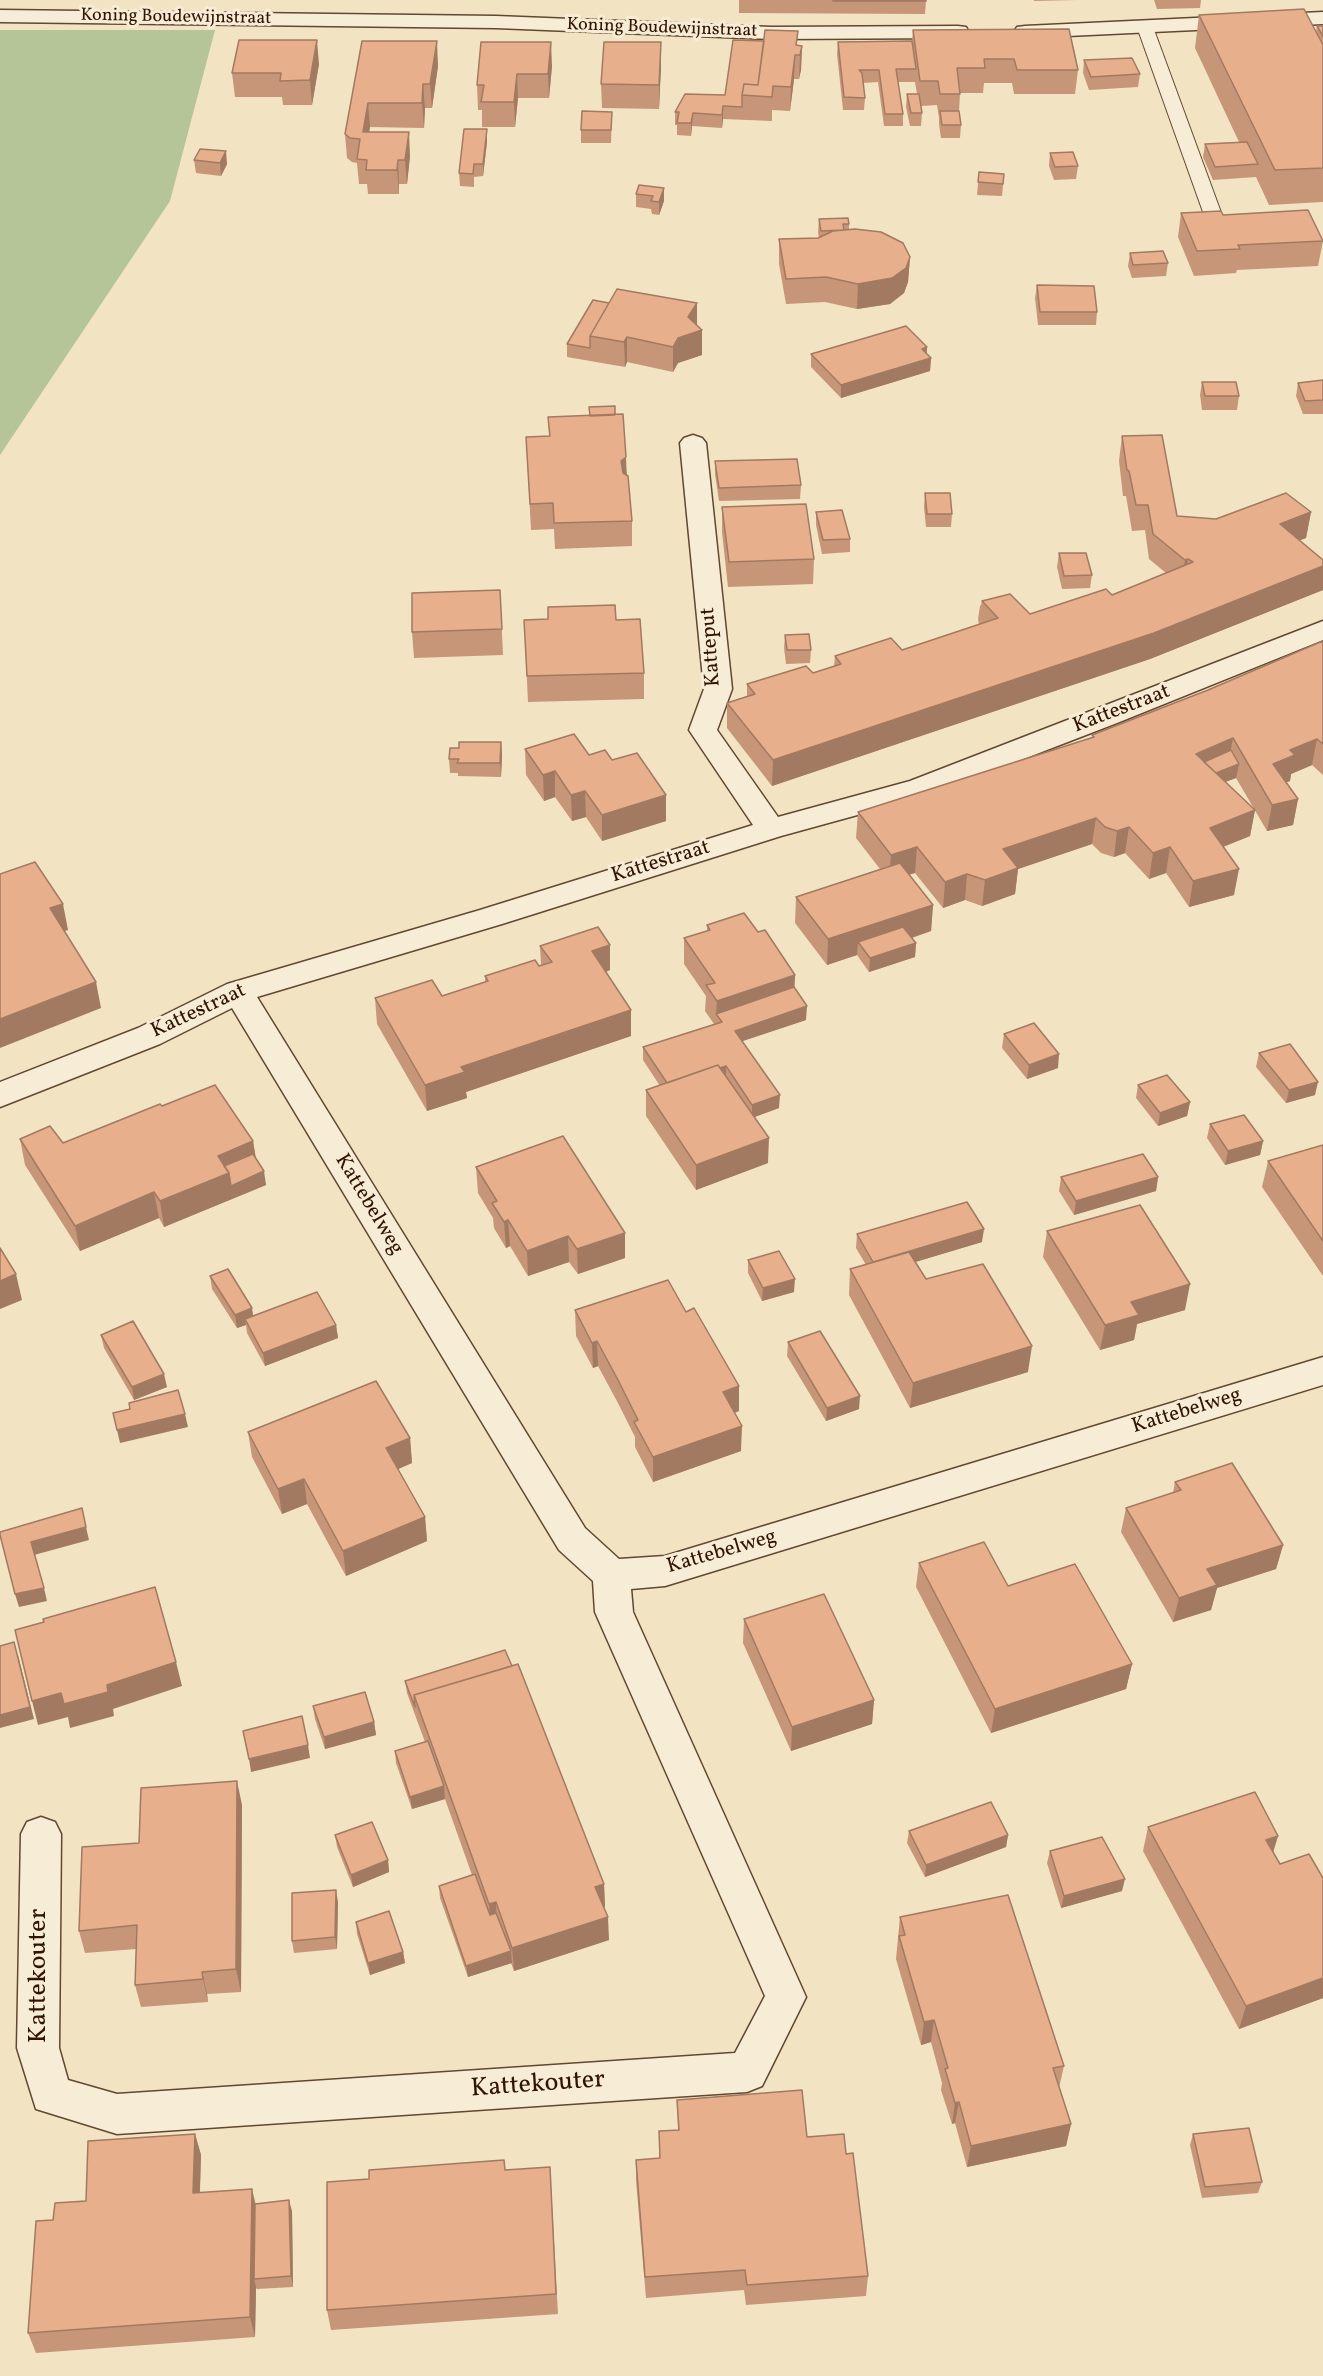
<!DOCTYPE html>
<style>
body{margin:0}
canvas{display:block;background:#f2e3c2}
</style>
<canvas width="1323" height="2376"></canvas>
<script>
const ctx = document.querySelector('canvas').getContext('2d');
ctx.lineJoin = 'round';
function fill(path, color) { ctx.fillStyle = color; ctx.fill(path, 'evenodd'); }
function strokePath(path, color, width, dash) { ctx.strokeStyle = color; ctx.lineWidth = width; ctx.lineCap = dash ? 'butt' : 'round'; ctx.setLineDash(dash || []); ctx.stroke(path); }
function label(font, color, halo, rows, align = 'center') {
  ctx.font = font + ' Vollkorn,serif'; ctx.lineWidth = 6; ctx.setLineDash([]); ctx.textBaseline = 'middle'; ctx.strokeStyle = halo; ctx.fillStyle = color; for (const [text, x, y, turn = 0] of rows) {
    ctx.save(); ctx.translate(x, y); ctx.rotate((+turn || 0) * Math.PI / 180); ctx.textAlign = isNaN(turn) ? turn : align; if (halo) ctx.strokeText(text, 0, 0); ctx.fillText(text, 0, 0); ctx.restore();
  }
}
const green = new Path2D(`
 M0,30H215L170,201L0,455Z`);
const lane = new Path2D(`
 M1145,22L1153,27L1226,226L1223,230H1211L1208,226L1137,27Z`);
const street = new Path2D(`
 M0,10L496,16L771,27L958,26L966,27L969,32L966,37L958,38L771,39L496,28L0,22Z
 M1323,12V24L1025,38L1017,37L1014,32L1017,27L1025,26Z
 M693,435L702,438L706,443L732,689L717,730L778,817L910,781L1323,621V640L1117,723L930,795L781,836L502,924L257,997L585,1528L619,1559L665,1556L1323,1357V1385L665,1586L631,1589L633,1612L806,1997L762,2086L747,2092L117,2134L36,2109L17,2048L21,1834L27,1822L41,1817L55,1822L61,1834L59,2048L68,2080L117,2094L735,2053L765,1996L595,1612L593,1581L559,1550L232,1008L160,1044L0,1107V1082L138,1028L227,984L480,910L753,825L689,730L704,689L680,443L684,438Z`);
const wall = new Path2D(`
 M739,0H926V1L925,14L739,13Z
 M1034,0H1077L1034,1Z
 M1154,0H1201L1200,8L1157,9Z
 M1199,15L1316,32L1317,26H1323V202L1269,205L1256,177L1213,180L1203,157L1205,144L1239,142L1195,48Z
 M913,30L1078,70L1075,94H1014L1012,83H984L983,93H960L959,112L961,125L960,138H941L939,124V118L937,105L921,106L922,113L921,126H910L906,107L907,94H917L915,82H898L903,114V126H884L878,82L863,83L865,98L864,110H843L837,54L838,42L912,41Z
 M362,41L438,66L432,108H425L424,128L370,127L369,132L410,156L407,184H399V194H368L367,184H359L357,163L352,162L347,158L345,134Z
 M481,42L552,66L549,98H518L515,127H482V110H478L477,85Z
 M797,45L802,46L801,70L799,79H794L790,111L772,110V121L723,119L722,128L692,126L691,136L677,135V125H675V112L725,95Z
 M1084,60L1140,74L1138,87L1089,90L1083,73Z
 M319,64L312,105H283L282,97H235L232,73Z
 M661,66L659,109L602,108L601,84Z
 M612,112L611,143H581V130Z
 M487,129V142L483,176L474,177V187L460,186L459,173Z
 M1050,153L1078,166L1076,179L1054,180L1049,166Z
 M194,160L227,164L221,176L196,173Z
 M979,172L1004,174L1002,196L977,195Z
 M664,188V201L659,215L652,214L651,209L636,207V194Z
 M1181,213L1223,215L1323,241L1318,266L1237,270L1236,273L1194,276L1178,237Z
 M819,219L849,224V229L910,257L908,282L904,293L890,304L857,309L825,302L786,304L779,264V239L819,238L818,232Z
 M1130,253L1168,263L1166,276L1132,278L1128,266Z
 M1037,285L1097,312L1096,325H1038L1035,298Z
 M609,303H697V326L702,355L678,363L673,372L627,362L625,367L567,357V344Z
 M927,347V354L931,358L930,371L841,398L811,367V354Z
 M1323,380V414H1303L1296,396L1298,383Z
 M1202,382L1239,396L1237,410H1202L1200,395Z
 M615,415L627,475L632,521V546L555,549L554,529L531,530L526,437L549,436L548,417Z
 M1122,436L1177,516L1216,519L1311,512L1306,538L1299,540L1323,590L1150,659L772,786L727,728V703L747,696V684L813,673L834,666L835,656L902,650L979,625L978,619L980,606L981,605L982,601L1030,614L1112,595L1166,573L1149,559L1145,530L1132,531L1126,496H1123L1119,461Z
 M715,461L801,485L800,499L719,501L715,474Z
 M925,493L952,514L951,527H926L924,507Z
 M722,507L814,559L813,584L728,587L722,532Z
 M816,512L850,539V552L822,554L816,525Z
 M1059,553L1092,575L1090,588L1062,589L1057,567Z
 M500,590L503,655L414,658L412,632Z
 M524,620H616L644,673V699L528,702Z
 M785,635L811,650L810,663L786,664L784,648Z
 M1323,641V775L1312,765L1291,774L1290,781L1286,782L1298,799L1293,825L1267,831L1236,778L1225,782L1255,810L1250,836L1223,847L1234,895L1189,907L1166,873L1149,879L1125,853L1114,857L1101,853L1092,844L1018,869L1015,894L982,906L965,900L943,908L915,873L909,874L933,905L931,931L912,938L916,943L915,957L869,972L857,955L827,965L795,923L796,897L880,869L856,838L858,812L1092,738V735L1208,690Z
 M501,742L502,756L501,777L458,776V773H450L449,759L459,748Z
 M525,749L589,755L612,760L666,795V821L602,841L586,817L572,821L555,797L544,801L526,775Z
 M707,925L758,932L795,975L794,987L806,1020L742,1041L779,1108L754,1117L768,1163L696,1190L646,1116V1090L660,1086L643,1060V1047L714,1024L705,1011L706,996L684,964V938L707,931Z
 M610,945V970L606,972L631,1036L466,1092L467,1098L427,1111L377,1024L375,998L442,996L485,982V976L541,965L540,946Z
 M1004,1034L1058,1068L1027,1079L1002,1048Z
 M1259,1053L1315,1095L1286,1103L1256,1067Z
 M1138,1085L1190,1102L1187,1116L1158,1126L1136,1098Z
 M1210,1124L1263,1141L1260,1155L1225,1165L1207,1138Z
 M20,1139L63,1143L253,1141L256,1159L266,1185L164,1227L159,1218L80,1251L25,1165Z
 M1323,1145V1276L1262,1187L1268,1161Z
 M476,1167L625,1233V1258L578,1274L569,1262L528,1276L510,1246L506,1248L494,1228L493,1218L478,1193Z
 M1061,1177H1158L1156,1191L1074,1215L1059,1191Z
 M1047,1231L1185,1310L1137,1324L1134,1340L1100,1350L1043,1257Z
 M857,1234L982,1242L915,1262L926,1279L1028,1372L910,1408L849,1295L850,1269L866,1265L856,1248Z
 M748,1260L794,1292L762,1301L748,1273Z
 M210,1276L253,1316L336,1325L338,1338L265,1366L247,1333L246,1325L237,1328L212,1289Z
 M575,1310L739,1411L735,1413L741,1451L653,1482L635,1447V1437L619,1405L598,1366L593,1368L576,1336Z
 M101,1335L167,1387L134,1400L104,1348Z
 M788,1342L859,1409L826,1421L787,1356Z
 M248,1432L410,1438L412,1463L398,1469L425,1517L427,1541L346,1576L307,1504L282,1514L252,1457Z
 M1175,1482L1283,1545L1276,1569L1217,1588L1211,1610L1173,1622L1121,1532L1126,1508L1173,1493Z
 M919,1563L1008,1586L1132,1664L1126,1689L991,1733L916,1587Z
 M744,1619L874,1700L872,1724L791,1751L743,1643Z
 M405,1681L604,1884L605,1907L604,1908L609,1940L514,1971L511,1963L468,1977L440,1898L439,1886L472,1875L445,1799L412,1809L396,1763L395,1751L425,1742L407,1693Z
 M313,1706L374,1722L376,1735L325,1749L315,1719Z
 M242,1805L241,1992L207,1994L208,2002L141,2007L135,1985L136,1949L85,1953L79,1931L139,1843Z
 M1148,1827L1278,1836L1273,1852L1280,1864L1323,1878V1998L1239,2029L1143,1851Z
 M909,1831L1008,1835L1006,1847L925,1877L907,1843Z
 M335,1835L388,1860L389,1872L353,1887L337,1847Z
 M1050,1851L1122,1891L1061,1908L1047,1863Z
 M338,1902L337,1949L294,1953L292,1941Z
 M900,1917L1064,2066L1059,2088L1071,2124L1066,2146L967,2167L955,2123L952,2124L941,2090L942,2083L931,2042L921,2045L896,1959Z
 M356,1922L403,1952L405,1963L370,1975L357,1934Z
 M677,2100L807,2137L846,2154L868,2276L866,2296L746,2305L744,2290L646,2298L636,2181V2160L659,2158V2131L678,2130Z
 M195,2134L201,2155L200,2192L292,2211L293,2287L257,2289L256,2288L255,2337L36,2353L28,2333L53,2220L86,2201Z
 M1193,2134L1262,2182L1258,2193L1202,2198L1190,2145Z
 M550,2167L558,2314L331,2330L327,2310L369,2179Z`);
const shadedWall = new Path2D(`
 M317,40L319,64L312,105L310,80Z
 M437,41L438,66L432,108L430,84Z
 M551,42L552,66L549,98L548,74Z
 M661,42V66L659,109V85Z
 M802,46L801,70L799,79L800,55Z
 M795,55L794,79L790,111L791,87Z
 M517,74L518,98L515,127L514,102Z
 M423,84L425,108L424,128L422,103Z
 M368,103L370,127L365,156L363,132Z
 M723,106V119L722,128V115Z
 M693,113L692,126L691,136V123Z
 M487,129V142L483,176V164Z
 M409,132L410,156L407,184L405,160Z
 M226,151L227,164L221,176L220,163Z
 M398,160L399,184V194L397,170Z
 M664,188V201L659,215V202Z
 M910,257L908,282L904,293L890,304L857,309L858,284Z
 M697,303V328L702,330V355L678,363L673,372V347L688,317Z
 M627,337V362L625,367L624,342Z
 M927,347L926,360L931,358L930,371L841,398V385Z
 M626,457L627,482L621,486V461Z
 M1311,512L1306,538L1275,550L1280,524Z
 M1188,559L1184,584L1181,586L1185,560Z
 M1323,566V590L1150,659L772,786L773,760Z
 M1233,738L1228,764L1212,771L1196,754Z
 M1317,739L1312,765L1291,774L1290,781L1268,790L1273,764L1290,750Z
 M501,742L502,756L501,777L500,763Z
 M1239,764L1236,778L1212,787L1214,774Z
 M555,771V797L544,801L543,775Z
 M585,791L586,817L572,821L571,795Z
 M666,795V821L602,841V815Z
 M1298,799L1293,825L1267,831L1272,805Z
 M1255,810L1250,836L1205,854L1210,828Z
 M1096,818L1092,844L1018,869L1015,894L982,906L985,880L1003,849Z
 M1129,827L1125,853L1114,857L1117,831Z
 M917,847L915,873L889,881L891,855Z
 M1170,847L1166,873L1149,879L1153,853Z
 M1239,869L1234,895L1189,907L1193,881Z
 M967,874L965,900L943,908L945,882Z
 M63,904L68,930L55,934L50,908Z
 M933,905L931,931L866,953L858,942L857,955L827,965L828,939Z
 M916,943L915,957L869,972L870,958Z
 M610,945V970L592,977V951Z
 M795,975L794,1001L722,1022L716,1014L717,1001Z
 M96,982L101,1008L0,1048V1019Z
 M807,1006L806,1020L734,1044L735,1031Z
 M631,1010V1036L466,1092L467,1098L427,1111L425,1085L461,1067Z
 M1059,1054L1058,1068L1027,1079L1029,1065Z
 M726,1066V1080L669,1086Z
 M1318,1082L1315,1095L1286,1103L1289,1090Z
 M780,1095L779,1108L752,1118V1105Z
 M1190,1102L1187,1116L1158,1126L1160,1113Z
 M769,1138L768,1163L696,1190V1165Z
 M253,1141L257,1166L264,1171L266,1185L164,1227L160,1201L218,1156Z
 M1263,1141L1260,1155L1225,1165L1228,1151Z
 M1158,1177L1156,1191L1074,1215L1076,1201Z
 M154,1192L159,1218L80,1251L75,1226Z
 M508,1220L510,1246L506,1248L504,1222Z
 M984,1229L982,1242L872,1275L873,1262Z
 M625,1233V1258L578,1274L577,1249Z
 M568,1236L569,1262L528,1276L527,1251Z
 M16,1274L22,1300L0,1309V1281Z
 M795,1279L794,1292L762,1301L763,1288Z
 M1190,1284L1185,1310L1137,1324L1134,1340L1100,1350L1105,1325L1131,1302Z
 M252,1308L254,1321L245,1319L246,1325L237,1328L235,1315Z
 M336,1325L338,1338L265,1366L263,1353Z
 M597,1341L598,1366L593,1368L592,1343Z
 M1032,1346L1028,1372L910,1408L913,1383Z
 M164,1374L167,1387L134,1400L132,1387Z
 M739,1386V1411L722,1417L723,1392Z
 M860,1396L859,1409L826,1421L827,1408Z
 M185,1414L188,1427L120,1443L117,1430Z
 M742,1426L741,1451L653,1482V1457Z
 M410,1438L412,1463L389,1473L386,1448Z
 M304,1479L307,1504L282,1514L278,1489Z
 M425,1517L427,1541L346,1576L343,1551Z
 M86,1527L89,1540L34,1555L31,1542Z
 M1283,1545L1276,1569L1217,1588L1211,1610L1173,1622L1179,1598L1207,1569Z
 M44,1588L47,1601L19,1607L15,1594Z
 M18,1655L34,1719L0,1728V1715Z
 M176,1662L182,1686L113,1709L114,1716L70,1728L68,1717L38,1725L32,1701L61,1693L107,1685Z
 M1132,1664L1126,1689L991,1733L995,1709Z
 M874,1700L872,1724L791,1751L792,1727Z
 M374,1722L376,1735L325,1749L324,1737Z
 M308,1745L310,1758L251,1772L249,1759Z
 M237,1781L242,1805L241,1992L236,1969Z
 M444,1786L445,1799L412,1809L410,1797Z
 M1008,1835L1006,1847L925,1877L926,1865Z
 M1278,1836L1271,1859L1266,1840Z
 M388,1860L389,1872L353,1887L351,1875Z
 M1125,1879L1122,1891L1061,1908L1064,1896Z
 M604,1884L605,1907L596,1910L595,1887Z
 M336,1890L338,1902L337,1949L335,1937Z
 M496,1902L497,1925L491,1927L489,1904Z
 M608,1917L609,1940L514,1971L512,1948Z
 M511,1951L512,1963L468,1977L466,1966Z
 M403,1952L405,1963L370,1975L368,1963Z
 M202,1972L207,1994L208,2002L203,1979Z
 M1323,1978V1998L1239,2029L1246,2006Z
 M934,2020L931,2042L921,2045L924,2022Z
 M959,2102L955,2123L952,2124L955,2103Z
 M1071,2124L1066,2146L967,2167L971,2146Z
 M195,2134L201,2155L199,2214L193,2193Z
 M252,2189L257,2210L254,2279L256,2287L255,2337L250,2317Z
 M289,2200L292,2211L293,2287L291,2276Z`);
const building = new Path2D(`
 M833,0H926V1H833Z
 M1304,9L1323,45V168L1275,170L1199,15Z
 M1317,26H1323V36Z
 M1069,29L1078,70H1017L1014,59H984L985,68H957L960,94H940L938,81H920L913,30Z
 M765,30L798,31L796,45L802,46L800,55H795L791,87L773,86L772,97L742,95L744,84L758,85Z
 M239,40H317L310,80L280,81L281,73H232Z
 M733,40L764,41L758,85L744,84L742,95V107L723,106L722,115L693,113L691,123H677L679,112H675L685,94L725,95Z
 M362,41H437L430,84H423L422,103H368L363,132H409L405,160H398L397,170H366L367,160L357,159L360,139L350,138L345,134Z
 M912,41L916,69H896L903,114H885L879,70H859L862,73L865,98L844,97L838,42Z
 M481,42H551L548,74H517L514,102H481L484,85H477Z
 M604,42H661L659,85L601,84Z
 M1132,58L1140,74L1091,77L1084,60Z
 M907,94H919L922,113H911Z
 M582,111L612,112L611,130H581Z
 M940,111H959L961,125H942Z
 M464,129H487L483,164H474L473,174L459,173Z
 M1247,142L1258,164L1215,167L1205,144Z
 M200,149L226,151L220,163L194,160Z
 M1073,152L1078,166L1055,167L1050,153Z
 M979,172L1004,174L1003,184L978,182Z
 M639,185L664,188L659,202L651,201L653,196L636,194Z
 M1308,210L1323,241L1238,245L1240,249L1197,251L1181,213L1221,211L1223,215Z
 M848,218L849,224H843L844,230L821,231L819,219Z
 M855,229L881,232L903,243L910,257L906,268L892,278L858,284L826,277L786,279L779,239L818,238L833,231Z
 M1163,251L1168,263L1133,265L1130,253Z
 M1037,285L1094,286L1097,312H1040Z
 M617,289L697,303L688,317L702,330L678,338L673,347L627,337L624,342L590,336Z
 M593,300L609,303L590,336V348L567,344Z
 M906,326L927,347L922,349L931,358L841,385L811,354Z
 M1323,380V400L1305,401L1298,383Z
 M1202,382H1236L1239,396H1205Z
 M615,406V415L590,416L589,407Z
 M623,414L626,457L621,461L623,473L628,476L632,521L554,523L553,503L530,504L526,437L550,436L548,417Z
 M1162,435L1177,516L1216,519L1286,493L1311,512L1280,524L1323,560V566L1154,633L773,760L727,703L755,694L747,684L806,666L813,673L841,664L835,656L891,638L902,650L998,618L982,601L1010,594L1030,614L1106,589L1112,595L1193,562L1188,559L1185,560L1153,534L1148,505H1136L1129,471L1127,470L1122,436Z
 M797,459L801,485L719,488L715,461Z
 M925,493H950L952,514H927Z
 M806,504L814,559L729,562L722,507Z
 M842,510L850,539L823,540L816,512Z
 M1059,553H1086L1092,575L1064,576Z
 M500,590L502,629L412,632V593Z
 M615,605L616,620L640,619L644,673L527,676L524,620L548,619V607Z
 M809,634L811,650H787L785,635Z
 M1323,641V744L1317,739L1290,750L1295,755L1273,764L1298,799L1272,805L1233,738L1196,754L1255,810L1210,828L1239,869L1193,881L1170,847L1153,853L1129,827L1117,831L1105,827L1096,818L1003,849L1018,868L985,880L967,874L945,882L917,847L891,855L858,812L1094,737L1092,735L1208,690Z
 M574,734L589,755L605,750L612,760L637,753L666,795L602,815L585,791L571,795L555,771L543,775L525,749Z
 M459,742H501L500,763H457L459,759H449L450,748H459Z
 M1231,750L1239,764L1216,773L1204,762Z
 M35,862L63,904L50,908L96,982L0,1019V874Z
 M900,863L933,905L828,939L796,897Z
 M744,913L758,932L765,930L795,975L717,1001L706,985L715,983L684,938L710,930L707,925Z
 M598,927L610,945L592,951L631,1010L461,1067L465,1072L425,1085L375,998L432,980L442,996L488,981L485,976L535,960L539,966L552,962L540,946Z
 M903,927L916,943L870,958L858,942Z
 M794,987L807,1006L735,1031L780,1095L752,1105L726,1066L720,1068L718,1065L667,1083L643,1047L722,1022L716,1014Z
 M1034,1023L1059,1054L1029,1065L1004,1034Z
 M1290,1044L1318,1082L1289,1090L1259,1053Z
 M718,1065L769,1138L696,1165L646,1090Z
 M1167,1075L1190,1102L1160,1113L1138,1085Z
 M215,1085L253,1141L218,1156L229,1173L160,1201L154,1192L75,1226L20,1139L50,1126L63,1143L160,1104L162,1106Z
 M1244,1115L1263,1141L1228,1151L1210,1124Z
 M563,1136L625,1233L577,1249L568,1236L527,1251L508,1220L504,1222L492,1203L497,1201L476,1167Z
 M1323,1145V1241L1268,1161Z
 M253,1154L264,1171L231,1186L229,1173L224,1166Z
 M1143,1154L1158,1177L1076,1201L1061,1177Z
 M967,1202L984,1229L873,1262L857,1234Z
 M1140,1205L1190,1284L1131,1302L1139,1315L1105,1325L1047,1231Z
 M0,1248L16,1274L0,1281Z
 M779,1251L795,1279L763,1288L748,1260Z
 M909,1252L926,1279L983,1264L1032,1346L913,1383L850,1269Z
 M228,1269L252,1308L235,1315L210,1276Z
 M668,1280L686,1312L694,1308L739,1386L723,1392L742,1426L653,1457L634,1422L638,1420L618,1380L597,1341L592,1343L575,1310Z
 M317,1292L336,1325L263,1353L245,1319Z
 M133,1321L164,1374L132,1387L101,1335Z
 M820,1331L860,1396L827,1408L788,1342Z
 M376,1381L410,1438L386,1448L425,1517L343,1551L304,1479L278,1489L248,1432Z
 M178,1390L185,1414L117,1430L113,1413L130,1409L129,1403Z
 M1232,1463L1283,1545L1207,1569L1217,1585L1179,1598L1126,1508L1181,1490L1175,1482Z
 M82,1508L86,1527L31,1542L44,1588L15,1594L0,1535V1532Z
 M984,1542L1008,1586L1075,1564L1132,1664L995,1709L919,1563Z
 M155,1587L176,1662L107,1685L108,1692L64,1704L61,1693L32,1701L15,1630L44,1622L43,1619Z
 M824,1594L874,1700L792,1727L744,1619Z
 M14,1642L30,1707L0,1715V1646Z
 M505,1650L512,1666L414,1695L415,1707L405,1681Z
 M518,1664L604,1884L595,1887L608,1917L512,1948L496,1902L489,1904L414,1695Z
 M365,1692L374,1722L324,1737L313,1706Z
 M302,1716L308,1745L249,1759L243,1731Z
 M428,1741L444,1786L410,1797L395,1751Z
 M237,1781L236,1969L202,1972L203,1979L135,1985L137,1925L79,1931L82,1847L139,1843L141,1788Z
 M1255,1792L1278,1836L1266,1840L1280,1864L1309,1854L1323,1878V1978L1246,2006L1148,1827Z
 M991,1802L1008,1835L926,1865L909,1831Z
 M372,1822L388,1860L351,1875L335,1835Z
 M1102,1837L1125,1879L1064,1896L1050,1851Z
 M475,1874L490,1915L496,1913L511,1951L466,1966L439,1886Z
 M336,1890L335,1937L292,1941V1893Z
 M1008,1895L1064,2066L1053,2068L1071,2124L971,2146L959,2102L955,2103L945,2069L948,2068L934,2020L924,2022L899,1936L905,1935L900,1917Z
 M389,1911L403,1952L368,1963L356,1922Z
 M802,2090L807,2137L844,2134L846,2154L853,2153L868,2276L747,2285L745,2270L645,2277L636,2160L660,2158L659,2131L679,2130L677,2100Z
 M1249,2128L1262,2182L1205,2187L1193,2134Z
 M195,2134L193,2193L252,2189L250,2317L28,2333L36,2221L53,2220L55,2203L86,2201L88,2141Z
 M504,2160L505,2170L550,2167L556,2294L327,2310V2182L369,2179V2170Z
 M289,2200L291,2276L254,2279L255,2204Z`);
const farStreetnames = [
 ["Koning Boudewijnstraat",176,18,1],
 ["Koning Boudewijnstraat",662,29,2]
];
const streetNames = [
 ["Katteput",712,647,-94],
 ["Kattestraat",1122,710,-21],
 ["Kattestraat",661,863,-17],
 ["Kattestraat",199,1012,-25],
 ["Kattebelweg",368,1205,59],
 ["Kattebelweg",1187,1412,-17],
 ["Kattebelweg",722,1553,-16]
];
const nearStreetnames = [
 ["Kattekouter",40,1976,-90],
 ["Kattekouter",538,2086,-4]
];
fill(green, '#b6c597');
strokePath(lane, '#614830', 2);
strokePath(street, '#614830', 3);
fill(lane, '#f7edd7');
fill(street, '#f7edd7');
fill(wall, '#c79678');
fill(shadedWall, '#a27a61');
fill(building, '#e7af8b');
strokePath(building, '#a27a61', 1.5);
label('18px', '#311500', '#f7edd7', farStreetnames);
label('21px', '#311500', '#f7edd7', streetNames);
label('26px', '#311500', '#f7edd7', nearStreetnames);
</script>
